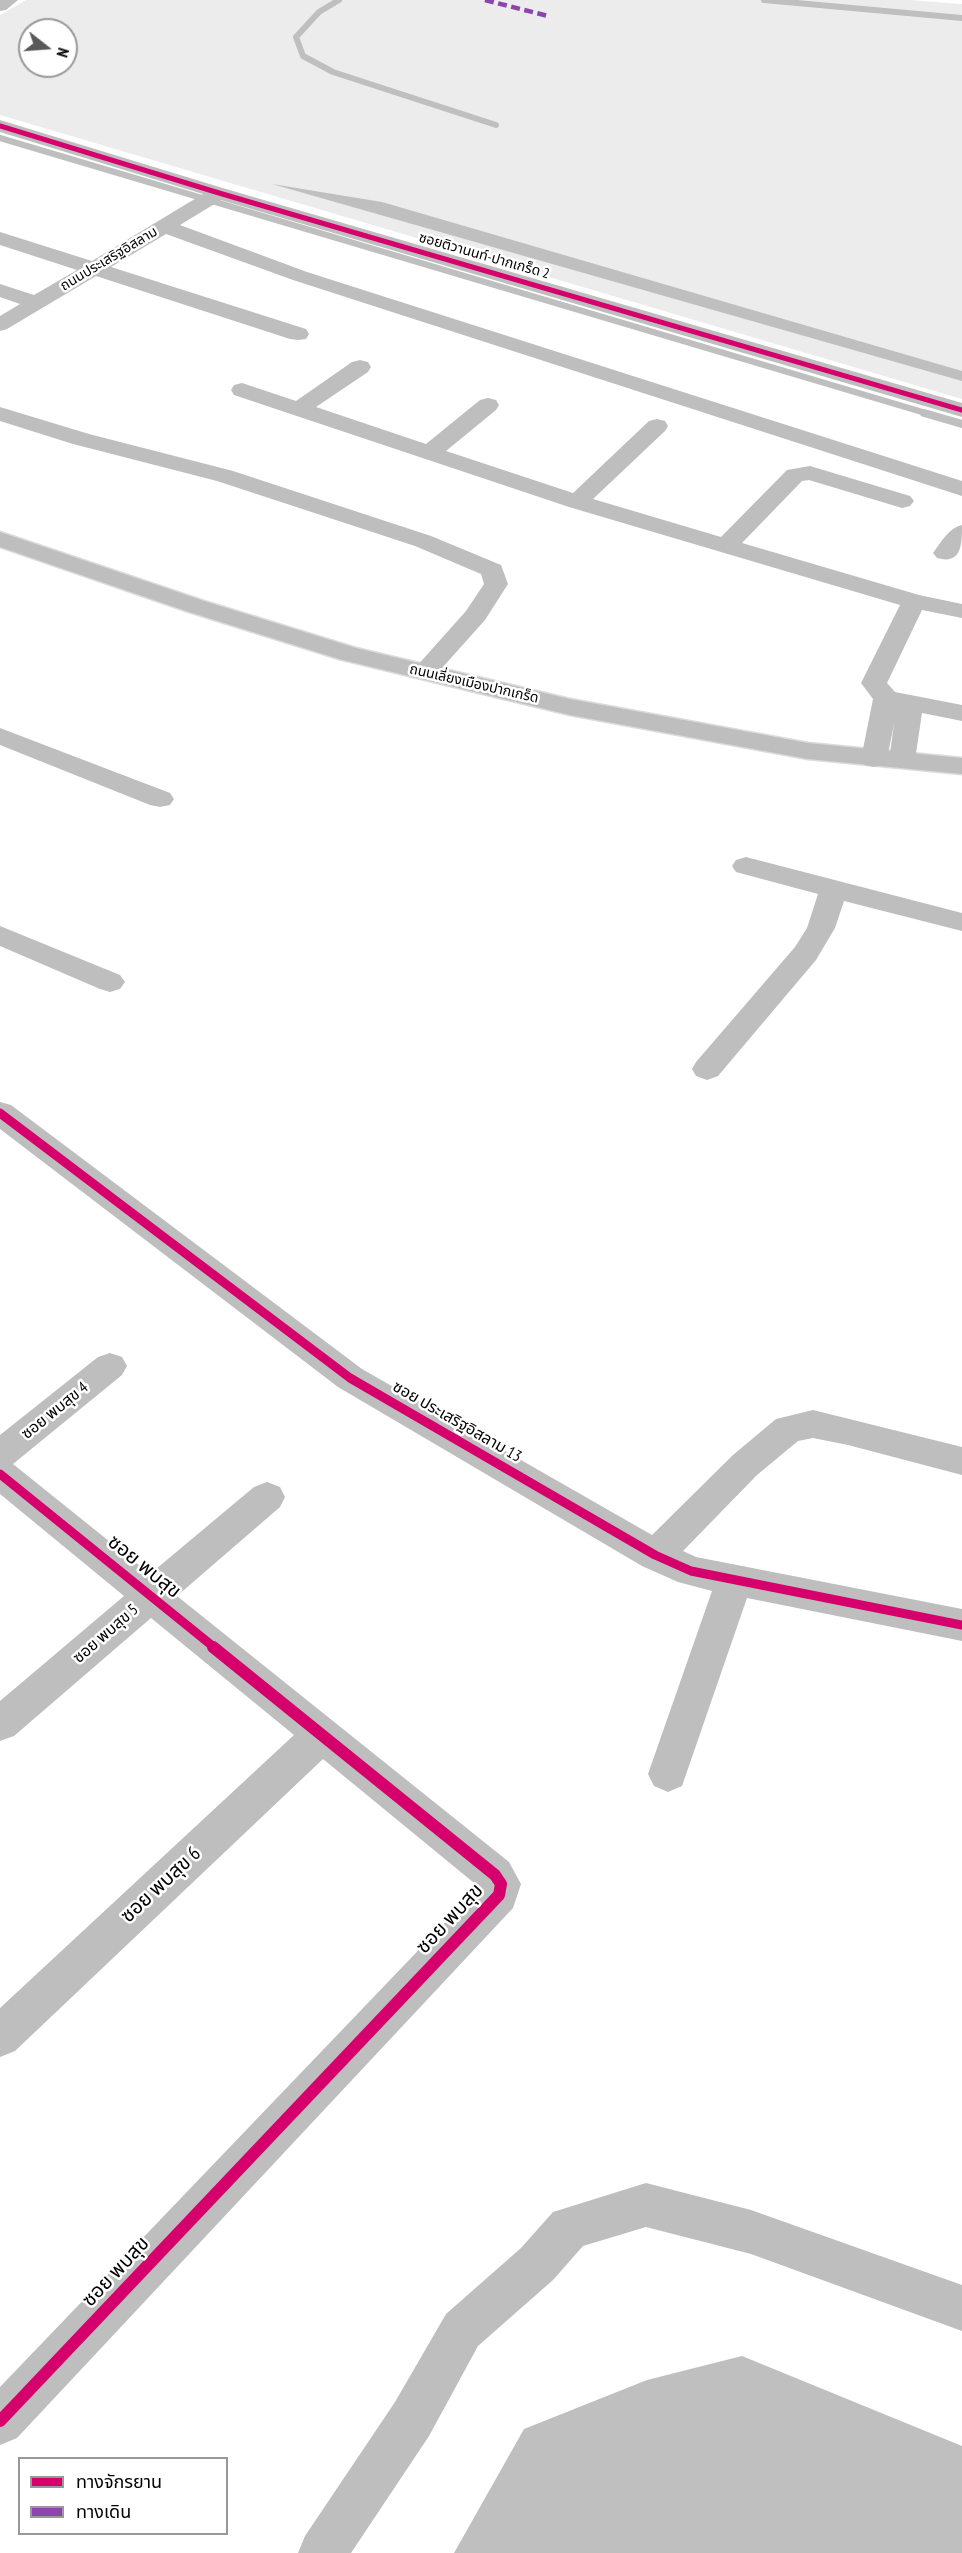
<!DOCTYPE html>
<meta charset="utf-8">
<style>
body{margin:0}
#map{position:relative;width:962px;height:2553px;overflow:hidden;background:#fff;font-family:"PT Sans Narrow","Noto Sans Thai",sans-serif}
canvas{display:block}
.legend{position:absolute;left:18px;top:2457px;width:210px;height:78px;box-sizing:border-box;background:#fff;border:2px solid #999;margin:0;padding:8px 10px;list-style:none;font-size:18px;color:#000}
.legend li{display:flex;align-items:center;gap:12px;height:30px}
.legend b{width:30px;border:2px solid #999}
.north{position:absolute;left:18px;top:18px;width:60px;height:60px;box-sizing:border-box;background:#fff;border:2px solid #999;border-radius:50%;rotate:107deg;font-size:16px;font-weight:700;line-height:24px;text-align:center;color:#000}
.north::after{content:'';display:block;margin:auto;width:21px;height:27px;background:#595959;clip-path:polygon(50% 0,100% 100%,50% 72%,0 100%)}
</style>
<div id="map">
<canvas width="962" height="2553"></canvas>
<ul class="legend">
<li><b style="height:8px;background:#d6006c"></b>ทางจักรยาน</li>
<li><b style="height:8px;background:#8e44ad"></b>ทางเดิน</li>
</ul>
<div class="north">N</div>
</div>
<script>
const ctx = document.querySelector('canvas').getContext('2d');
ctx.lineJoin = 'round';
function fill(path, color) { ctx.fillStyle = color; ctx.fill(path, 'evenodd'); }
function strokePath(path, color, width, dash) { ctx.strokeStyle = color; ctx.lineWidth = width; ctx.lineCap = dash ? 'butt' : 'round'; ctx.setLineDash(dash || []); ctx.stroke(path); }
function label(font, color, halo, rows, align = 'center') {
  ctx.font = font + ' "PT Sans Narrow","Noto Sans Thai",sans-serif'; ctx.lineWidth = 5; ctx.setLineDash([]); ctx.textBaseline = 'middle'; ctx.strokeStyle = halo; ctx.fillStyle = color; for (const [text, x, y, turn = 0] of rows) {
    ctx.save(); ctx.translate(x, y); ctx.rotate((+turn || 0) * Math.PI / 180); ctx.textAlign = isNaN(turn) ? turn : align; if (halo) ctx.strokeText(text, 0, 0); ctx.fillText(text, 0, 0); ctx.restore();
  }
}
const green = new Path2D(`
 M26,0H909L962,4V399L0,115V15ZM30,30H66V66H30Z`);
const water = new Path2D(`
 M272,184L382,202L962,371V381Z
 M742,2356L962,2446V2553H454L524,2429L647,2380Z`);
const streamFar1 = new Path2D(`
 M339,0L319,12L296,37L303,56L333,72L496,125
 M764,0L962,18
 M0,138L929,414`);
const stream = new Path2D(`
 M924,413L962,424`);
const minor = new Path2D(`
 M0,0H18L6,10L0,11Z
 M0,120L226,189L962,403V417L221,200L180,225L307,272L962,481V496L293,280L166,234L111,267L306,329L309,334L306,339L298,340L290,339L96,276L7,329L0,331V316L20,304L0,297V284L34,295L77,270L0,245V232L92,261L203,194L0,132Z
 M360,360L368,362L371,367L368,372L316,407L426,444L480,400L488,398L496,400L499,405L496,410L446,451L573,493L649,421L657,419L665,421L668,426L665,431L593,499L721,537L787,470L810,466L910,496L914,501L910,506L902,508L809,480L802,481L742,543L919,595L962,604V618L922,610L887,683L895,692L962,705V721L922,713L915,760L911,766L902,768L893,766L889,760L894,724L887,759L883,765L874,767L865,765L861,759L873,699L861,683L900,605L569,507L234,395L231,390L234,385L242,383L296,401L352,362Z
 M0,407L89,434L233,471L431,536L501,565L508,584L485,620L434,677L425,680L416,677L412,672L416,667L466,611L484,584L481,574L415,546L217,481L73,444L0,421Z
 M962,525C962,544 962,565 937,558L933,553C941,542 949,528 962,525Z
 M0,728L170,793L174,799L170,805L160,807L150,805L0,745Z
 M746,857L962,913V931L844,901L835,928L816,960L718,1076L707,1080L696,1076L692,1069L696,1062L795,947L807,928L818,894L736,872L732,866L736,860Z
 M0,926L120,975L125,982L120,989L110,992L100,989L0,946Z
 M0,1102L11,1105L362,1369L652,1535L733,1455L776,1419L813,1410L962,1447V1475L848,1445L813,1438L798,1441L757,1475L683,1551L696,1557L962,1609V1641L747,1598L682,1786L668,1792L654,1786L648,1774L712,1591L678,1582L642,1566L338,1387L0,1129Z
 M110,1353L122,1357L127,1366L122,1375L13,1464L150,1574L254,1487L267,1482L280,1487L285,1497L280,1507L177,1596L509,1862L521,1884L513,1908L17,2438L0,2445V2387L479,1887L323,1759L15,2051L0,2057V2008L294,1735L151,1618L14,1736L0,1741V1701L124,1596L0,1494V1435L98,1357Z
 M646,2183L751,2210L962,2285V2331L751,2254L646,2227L583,2246L553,2280L478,2346L429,2436L351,2553H298L305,2536L395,2402L446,2314L521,2248L553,2212Z`);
const major = new Path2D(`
 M0,532L204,601L356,648L570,699L808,743L962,758V774L808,759L570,715L339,659L186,611L0,547Z`);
const quiet = new Path2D(`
 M485,0L548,16`);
const cyclewayFar2 = new Path2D(`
 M0,126L219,193L962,410`);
const cyclewayFar1 = new Path2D(`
 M0,1113L350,1378L655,1555L691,1571L962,1625
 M0,1474L215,1648`);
const cycleway = new Path2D(`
 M0,2421L499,1895L501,1884L495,1875L213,1647`);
const farStreetnames = [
 ["ซอยติวานนท์-ปากเกร็ด 2",484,256,16],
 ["ถนนประเสริฐอิสลาม",109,259,-31],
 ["ถนนเลี่ยงเมืองปากเกร็ด",474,684,13]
];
const streetNames = [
 ["ซอย พบสุข 4",55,1411,-39],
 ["ซอย ประเสริฐอิสลาม 13",457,1422,30],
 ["ซอย พบสุข 5",106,1634,-41]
];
const nearStreetnames = [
 ["ซอย พบสุข",144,1567,39],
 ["ซอย พบสุข 6",161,1885,-43],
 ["ซอย พบสุข",450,1919,-47],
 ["ซอย พบสุข",116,2272,-47]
];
fill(green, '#ececec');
fill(water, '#bfbfbf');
strokePath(streamFar1, '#bfbfbf', 6);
strokePath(stream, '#bfbfbf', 8);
strokePath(major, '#dbdbdb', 3);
fill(minor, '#bebebe');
fill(major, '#bebebe');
strokePath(quiet, '#8e44ad', 4.5, [9, 4.5]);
strokePath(cyclewayFar2, '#d6006c', 5);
strokePath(cyclewayFar1, '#d6006c', 9);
strokePath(cycleway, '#d6006c', 12);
label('14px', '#000', '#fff', farStreetnames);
label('16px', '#000', '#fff', streetNames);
label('20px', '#000', '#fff', nearStreetnames);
</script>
